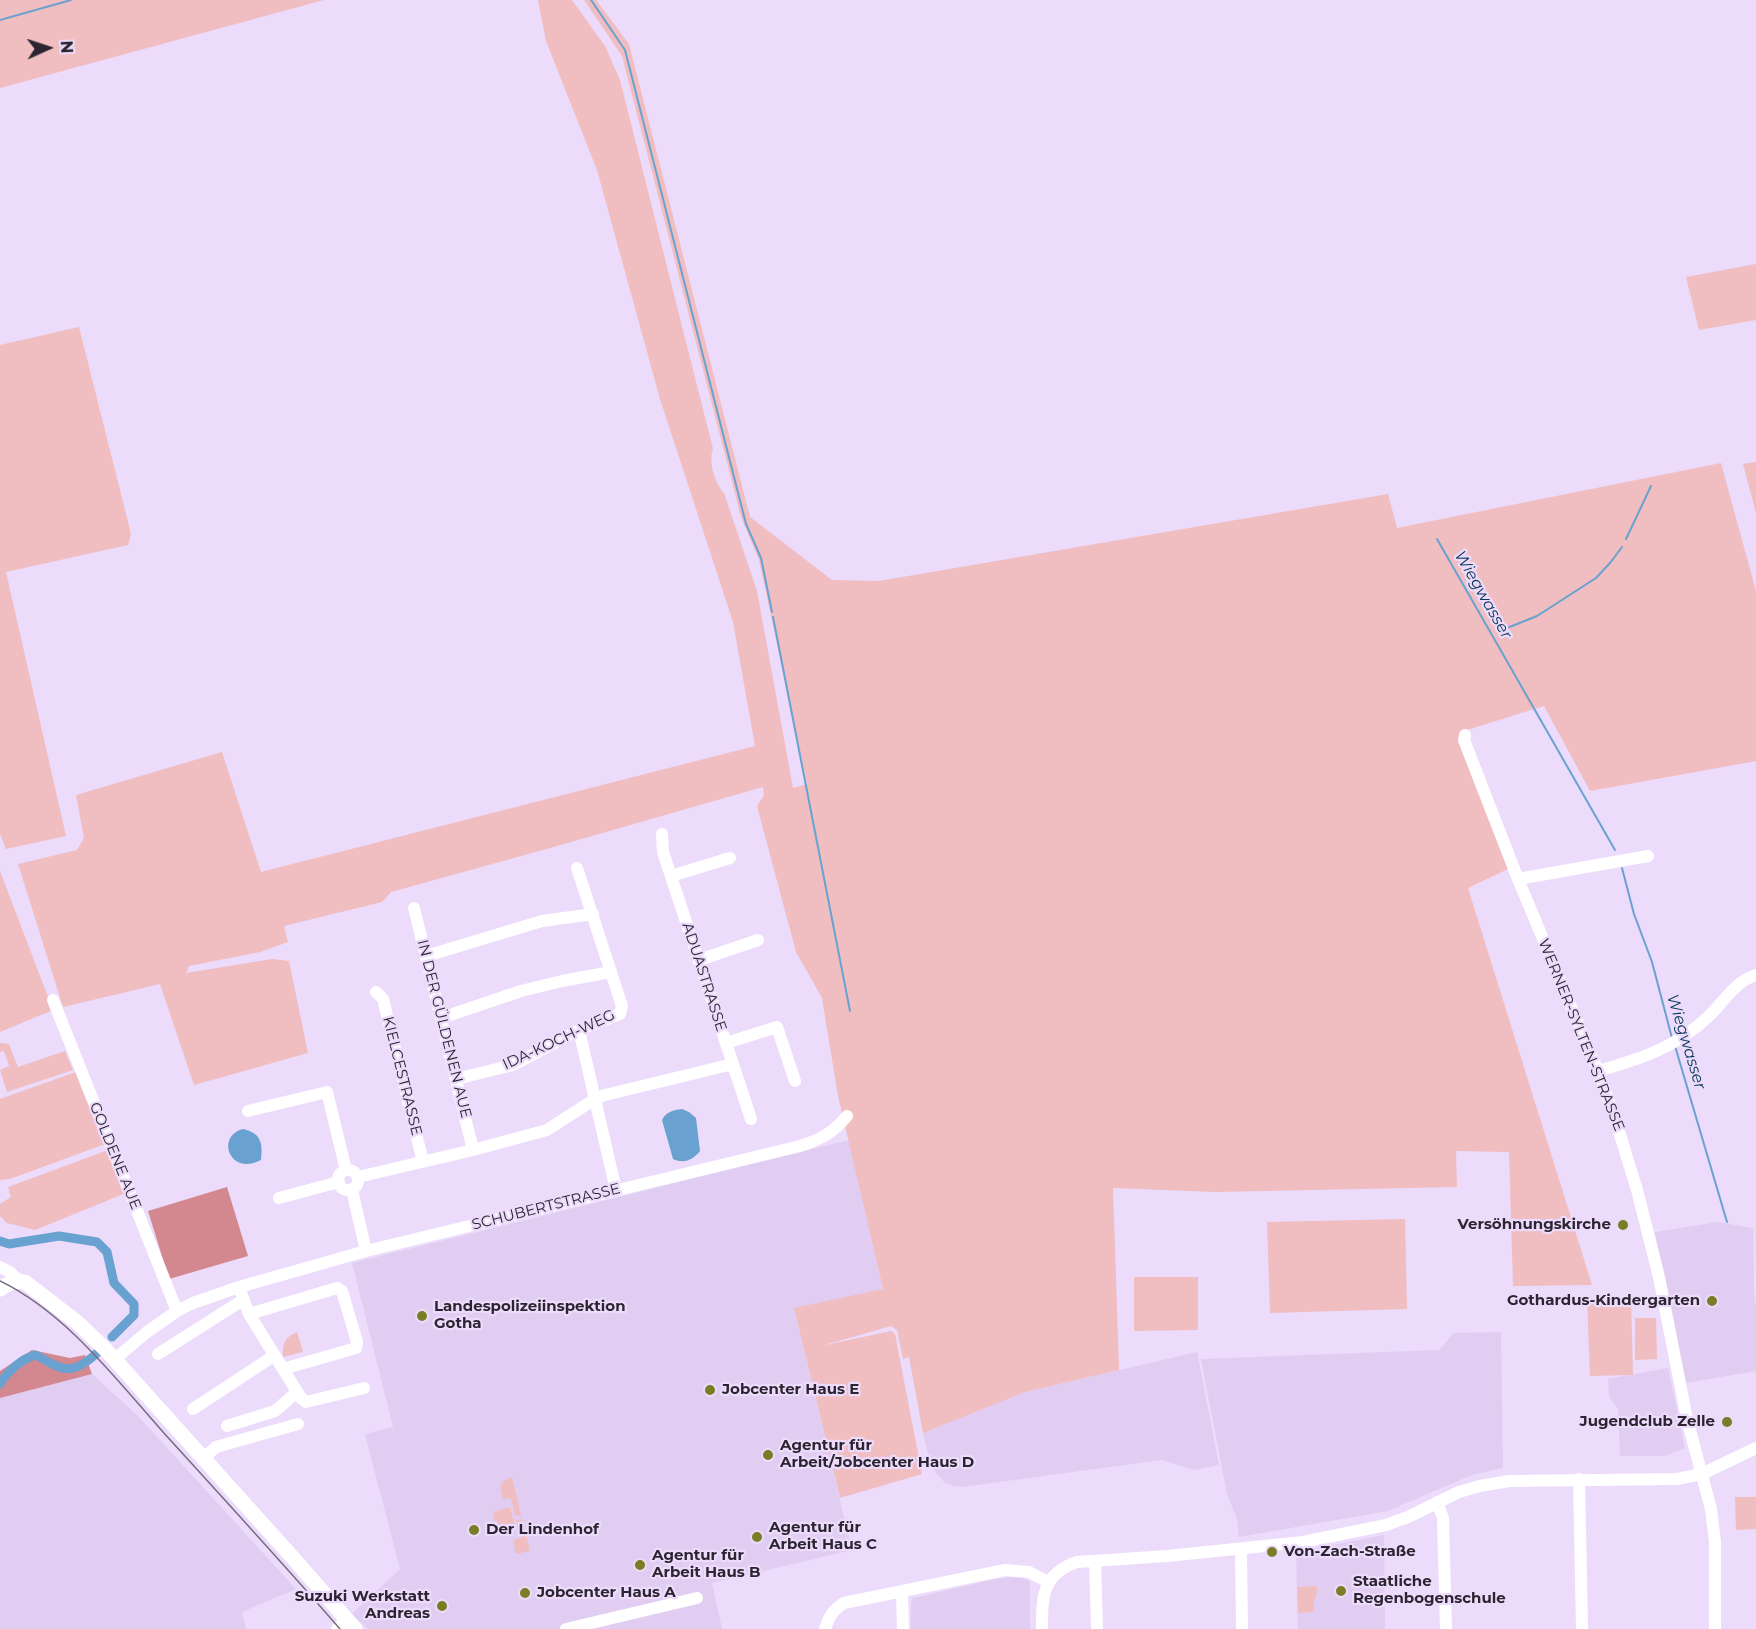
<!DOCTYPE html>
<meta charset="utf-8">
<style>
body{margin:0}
#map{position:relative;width:1756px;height:1629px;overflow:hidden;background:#ecdbfb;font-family:Montserrat,sans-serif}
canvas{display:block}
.north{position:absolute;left:18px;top:18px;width:60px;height:60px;-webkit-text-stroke:4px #ecdbfb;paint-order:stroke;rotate:87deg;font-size:16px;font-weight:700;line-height:24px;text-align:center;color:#2c2531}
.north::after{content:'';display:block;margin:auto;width:21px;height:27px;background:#2c2531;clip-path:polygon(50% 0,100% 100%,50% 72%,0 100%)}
</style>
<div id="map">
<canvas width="1756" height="1629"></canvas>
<div class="north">N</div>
</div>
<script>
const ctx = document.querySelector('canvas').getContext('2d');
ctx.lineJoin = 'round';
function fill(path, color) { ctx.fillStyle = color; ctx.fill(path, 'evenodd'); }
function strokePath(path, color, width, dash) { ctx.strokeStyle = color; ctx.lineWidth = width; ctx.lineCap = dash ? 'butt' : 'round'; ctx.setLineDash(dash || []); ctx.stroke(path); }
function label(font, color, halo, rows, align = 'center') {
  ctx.font = font + ' Montserrat,sans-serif'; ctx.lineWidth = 4.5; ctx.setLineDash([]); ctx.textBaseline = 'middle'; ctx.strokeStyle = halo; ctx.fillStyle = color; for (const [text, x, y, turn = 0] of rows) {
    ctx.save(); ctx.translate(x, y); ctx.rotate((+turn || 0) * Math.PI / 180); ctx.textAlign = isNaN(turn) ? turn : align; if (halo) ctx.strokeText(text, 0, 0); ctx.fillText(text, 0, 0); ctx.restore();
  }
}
const built = new Path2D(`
 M849,1140L883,1290L794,1308L852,1550L712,1583L722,1629H368L352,1614L400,1569L365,1434L393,1427L352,1263Z
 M1718,1222L1753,1228L1754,1294L1756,1309V1371L1685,1383L1655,1232Z
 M1501,1332L1503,1468L1472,1475L1388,1511L1239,1537L1237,1519L1227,1494L1201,1359L1439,1350L1454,1333Z
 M1197,1352L1219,1465L1194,1470L1162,1460L962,1487L953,1486L944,1482L936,1473L930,1462L923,1433L1025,1392Z
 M1668,1368L1685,1448L1664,1456H1620L1618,1409L1609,1396L1608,1379Z
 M92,1374L138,1416L296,1589L242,1612L246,1629H0V1398Z
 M1384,1535L1385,1629H1298L1296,1552Z
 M1013,1577L1023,1578L1030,1581V1629H911V1603L913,1598L996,1579Z`);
const green = new Path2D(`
 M0,0H324L0,88Z
 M538,0H572L605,46L620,80L713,449C708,461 715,484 724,493L757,591L793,788L807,784L759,560L741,517L622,56L584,0H596L629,44L750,517L832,580L879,581L1388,494L1397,528L1721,463L1756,591V761L1590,791L1544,706L1467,730L1508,869L1468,888L1592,1285L1513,1286L1509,1152L1456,1151L1457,1187L1216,1192L1113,1188L1119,1370L1025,1392L923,1433L909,1357L903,1359L897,1330L891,1326L821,1346L891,1331L895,1334L922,1474L840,1498L794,1308L883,1289L838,1096L822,998L796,952L757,806L764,795L763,787L543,850L391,892L382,902L284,926L288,942L260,952L189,966L186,973L272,959L289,961L308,1053L194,1085L160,984L63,1007L18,864L77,850L84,838L76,795L222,752L261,872L755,746L733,622L660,399L597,170L546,41Z
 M1756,264V320L1699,330L1686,277Z
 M79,327L131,534L128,545L6,572L66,836L6,849L0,834V345Z
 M1756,462V513L1743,464Z
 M0,871L53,1010L0,1032Z
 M0,1043L9,1044L18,1067L65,1051L73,1070L7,1092L0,1070L9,1066L4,1051L0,1052Z
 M76,1072L105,1144L10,1179L0,1180V1099Z
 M108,1150L126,1193L35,1230L7,1223L0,1216V1204L11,1197L8,1187Z
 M1405,1219L1407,1309L1270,1313L1267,1222Z
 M1134,1277H1198V1330L1134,1331Z
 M1631,1297L1633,1375L1590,1376L1587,1299Z
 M1635,1318H1656L1657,1359L1635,1360Z
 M297,1332L303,1352L283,1357C283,1343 284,1338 297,1332Z
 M512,1477L521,1515L515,1516L511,1498L503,1499L500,1486L505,1480Z
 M1756,1497V1529L1736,1530L1735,1497Z
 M510,1507L516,1530L498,1534L496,1526L498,1522L494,1519L493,1512Z
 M522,1519L530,1551L516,1554L513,1540L521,1538L516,1520Z
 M1317,1586V1592L1314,1601V1612L1298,1613L1297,1587Z`);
const forest = new Path2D(`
 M227,1187L248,1256L169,1279L148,1211Z
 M32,1350L70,1358L85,1355L92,1374L0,1398V1371Z`);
const water = new Path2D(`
 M682,1109L689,1112L696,1118L700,1151C693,1160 684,1164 673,1159L662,1120C666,1112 673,1110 682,1109Z
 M243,1129C261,1133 263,1143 261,1160C230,1177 215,1136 243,1129Z`);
const stream = new Path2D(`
 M591,0L625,50L746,524L761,558L772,612
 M0,20L71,0
 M1437,539L1615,850
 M1626,539L1651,486
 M773,617L850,1011
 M1502,630L1537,616L1596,578L1610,563L1622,547
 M1622,868L1634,914L1652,962L1672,1038
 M1675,1046L1727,1222`);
const canal = new Path2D(`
 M0,1241L9,1244L59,1236L97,1242L107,1252L114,1283L134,1304V1315L112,1337
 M0,1384C7,1372 22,1358 36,1355C63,1371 72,1376 97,1353`);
const minor = new Path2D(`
 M1465,735L1464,740L1518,879L1598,1071L1614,1115L1637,1190L1659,1277L1687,1419L1711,1509L1715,1542V1629
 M662,834L663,852L751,1119
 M671,876L730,858
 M1518,879L1648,856
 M414,908L473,1150
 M426,956L542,921L593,914
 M699,960L758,940
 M376,992L383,999L423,1162
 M53,1000L177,1311
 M441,1018L521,991L562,981L611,972
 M579,1030L616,1190
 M726,1043L777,1027L795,1081
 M1598,1071C1640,1059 1675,1048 1708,1017C1724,1002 1734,982 1756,975
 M456,1079L513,1065L579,1030L620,1014L622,1006L577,868
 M248,1111L327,1092L346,1170
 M338 1180a10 10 0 1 1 20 0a10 10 0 1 1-20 0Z
 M358,1177L473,1150L547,1130L595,1099L605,1095L733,1064
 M352,1190L366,1251
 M279,1198L339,1182
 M0,1267L10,1272L19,1281
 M239,1287L249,1314L301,1398L306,1402L364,1388
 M249,1314L337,1288L342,1291L357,1342L356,1348L283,1369
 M158,1354L243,1300
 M115,1359L147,1332L177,1311L193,1303L239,1287L366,1251L800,1146C820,1140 834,1132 847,1116
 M193,1409L275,1355
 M227,1426L275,1411L297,1392
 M204,1458L216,1447L298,1424
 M1579,1479L1582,1629
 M1437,1502L1443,1518L1446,1629
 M1241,1550L1242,1629
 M1095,1561L1097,1629
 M902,1591L903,1629
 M337,1629L346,1620
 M566,1629L697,1598
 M825,1629C829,1616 833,1610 844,1603L1005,1570L1029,1572L1048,1582
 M1042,1629C1042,1597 1042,1574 1077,1562L1167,1556L1303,1542L1386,1525L1408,1517L1459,1492L1480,1486L1509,1481L1677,1479L1702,1474L1756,1448`);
const major = new Path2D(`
 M0,1289C8,1283 15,1280 25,1282L78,1323L106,1350L294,1559L355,1629`);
const tram = new Path2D(`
 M0,1281C66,1313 115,1378 163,1432C222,1497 282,1562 340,1629`);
const markers = [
 [1623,1225,6,"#797d26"],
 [1712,1301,6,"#797d26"],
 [422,1316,6,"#797d26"],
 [710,1390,6,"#797d26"],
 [1727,1422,6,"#797d26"],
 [768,1455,6,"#797d26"],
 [474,1530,6,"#797d26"],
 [757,1537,6,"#797d26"],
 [1272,1552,6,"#797d26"],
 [640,1565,6,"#797d26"],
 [1341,1591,6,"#797d26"],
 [525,1593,6,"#797d26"],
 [442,1606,6,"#797d26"]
];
const streetNames = [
 ["ADUASTRASSE",704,977,72],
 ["IN DER GÜLDENEN AUE",444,1029,76],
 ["WERNER-SYLTEN-STRASSE",1581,1035,68],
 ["IDA-KOCH-WEG",559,1040,-25],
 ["KIELCESTRASSE",402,1076,76],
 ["GOLDENE AUE",115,1156,68],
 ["SCHUBERTSTRASSE",546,1207,-14]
];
const poiNames = [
 ["Versöhnungskirche",1611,1225,"right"],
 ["Gothardus-Kindergarten",1700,1301,"right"],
 ["Landespolizeiinspektion",434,1307],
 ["Gotha",434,1324],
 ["Jobcenter Haus E",722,1390],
 ["Jugendclub Zelle",1715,1422,"right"],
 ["Agentur für",780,1446],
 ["Arbeit/Jobcenter Haus D",780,1463],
 ["Agentur für",769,1528],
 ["Arbeit Haus C",769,1545],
 ["Der Lindenhof",486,1530],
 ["Von-Zach-Straße",1284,1552],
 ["Agentur für",652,1556],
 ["Arbeit Haus B",652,1573],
 ["Staatliche",1353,1582],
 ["Regenbogenschule",1353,1599],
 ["Jobcenter Haus A",537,1593],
 ["Suzuki Werkstatt",430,1597,"right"],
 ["Andreas",430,1614,"right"]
];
const waterNames = [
 ["Wiegwasser",1483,595,60],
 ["Wiegwasser",1686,1042,73]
];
fill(built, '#e1cdf2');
fill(green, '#f0bdc0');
fill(forest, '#d2888e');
fill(water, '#69a2d0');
strokePath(stream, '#69a2d0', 2);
strokePath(canal, '#69a2d0', 9);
strokePath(minor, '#fff', 12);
strokePath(major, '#fff', 15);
strokePath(tram, '#766b7f', 1.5);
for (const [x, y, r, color] of markers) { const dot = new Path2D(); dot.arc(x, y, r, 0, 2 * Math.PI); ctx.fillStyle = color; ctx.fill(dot); strokePath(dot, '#ecdbfb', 2); }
label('15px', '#2c2531', '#ecdbfb', streetNames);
label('bold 15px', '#2c2531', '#ecdbfb', poiNames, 'left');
label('italic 16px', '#073554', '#ecdbfb', waterNames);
</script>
